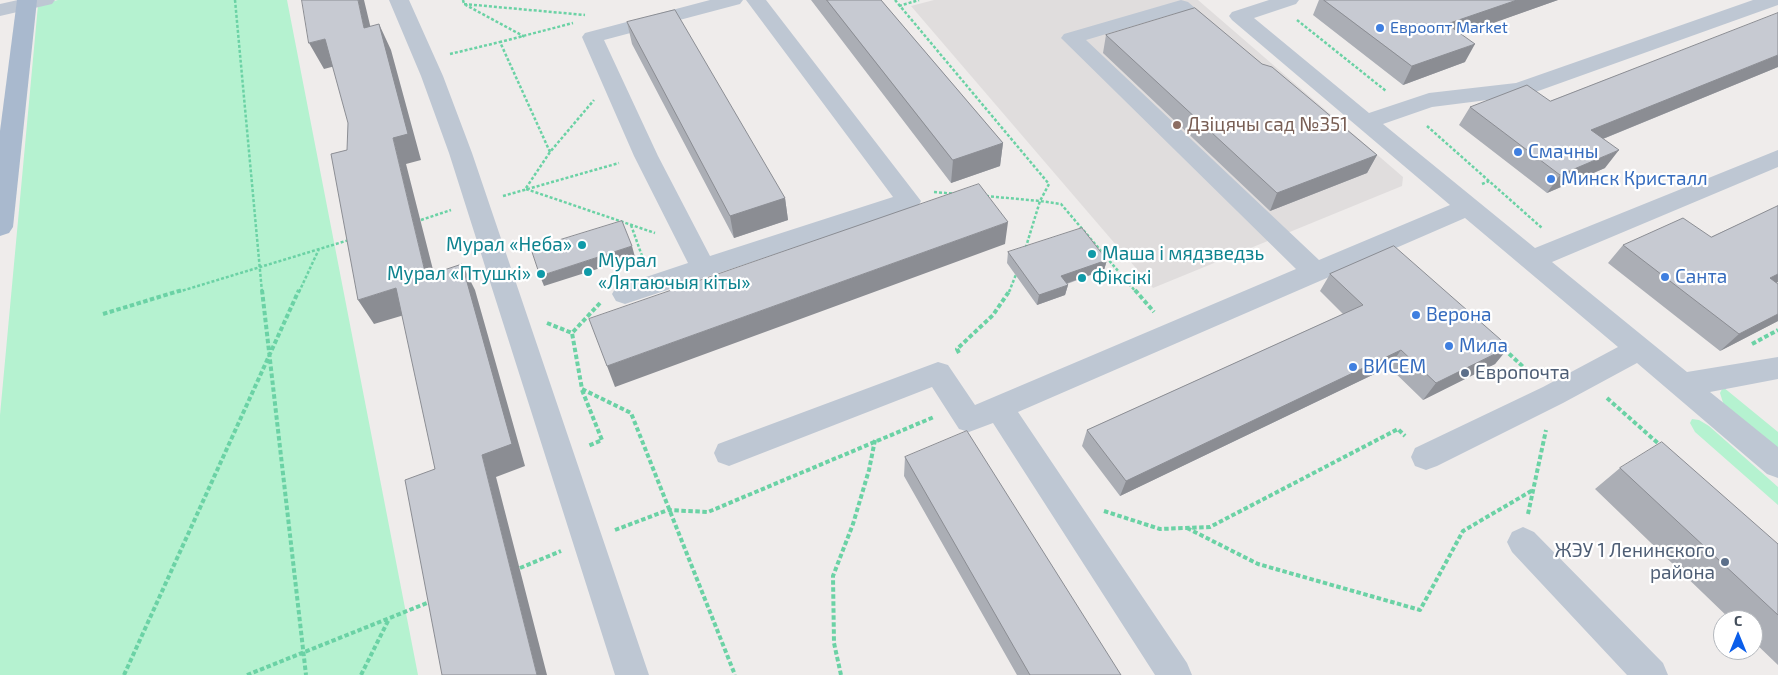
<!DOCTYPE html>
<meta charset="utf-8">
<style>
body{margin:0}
#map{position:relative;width:1778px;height:675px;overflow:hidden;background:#efeceb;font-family:"Exo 2",sans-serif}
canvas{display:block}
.north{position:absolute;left:1713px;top:610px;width:50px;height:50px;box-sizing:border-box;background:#fff;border:1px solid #b4b8bd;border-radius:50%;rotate:0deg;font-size:14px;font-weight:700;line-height:20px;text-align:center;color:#434e5b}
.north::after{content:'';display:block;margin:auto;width:18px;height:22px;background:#0b5eea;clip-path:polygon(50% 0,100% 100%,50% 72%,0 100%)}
</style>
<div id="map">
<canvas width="1778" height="675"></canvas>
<div class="north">С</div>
</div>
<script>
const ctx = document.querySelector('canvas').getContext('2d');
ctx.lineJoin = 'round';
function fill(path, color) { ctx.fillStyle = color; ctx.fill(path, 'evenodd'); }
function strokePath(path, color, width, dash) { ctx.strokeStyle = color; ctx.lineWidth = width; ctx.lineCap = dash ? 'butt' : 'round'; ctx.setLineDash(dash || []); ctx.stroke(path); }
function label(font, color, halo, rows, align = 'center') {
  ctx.font = font + ' "Exo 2",sans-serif'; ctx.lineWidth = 4.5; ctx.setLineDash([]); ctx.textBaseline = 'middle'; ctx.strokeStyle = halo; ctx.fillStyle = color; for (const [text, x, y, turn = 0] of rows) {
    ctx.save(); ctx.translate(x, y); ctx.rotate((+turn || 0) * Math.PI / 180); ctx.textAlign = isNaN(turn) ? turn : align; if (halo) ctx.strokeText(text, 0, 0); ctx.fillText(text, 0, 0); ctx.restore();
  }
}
const education = new Path2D(`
 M934,0H1198L1403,177L1402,186L1153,288L911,6Z`);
const green = new Path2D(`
 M58,0H287L418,675H0V415L38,5Z
 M1723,387L1778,432V453L1725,409L1720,393Z
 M1692,419L1699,420L1709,426L1778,487V505L1695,432L1690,423Z`);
const pathFar1 = new Path2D(`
 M235,0L262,292
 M463,0L464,4L525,37
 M895,0L1049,184L1040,201L1061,204L1136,292
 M464,4L585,15
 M899,6L919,0
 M1297,20L1386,91
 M450,54L500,42
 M1427,126L1542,228
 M550,152L500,42L573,23
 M1482,184L1489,181
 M526,188L550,152L594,100
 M526,189L655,233
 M934,192L957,194
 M503,196L619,163
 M986,196L1040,201L1025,250
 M421,220L451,210
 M631,225L642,256L636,263
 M178,292L349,240
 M299,292L319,249
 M1009,292L1017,272`);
const path = new Path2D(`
 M262,290L306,675
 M1135,290L1154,312
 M600,303L572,333L582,389L631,413L735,675
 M103,314L182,290
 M547,323L572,333
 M1752,344L1778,330
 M1504,349L1533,376
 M959,353L957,349L993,315L1010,290
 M582,390L602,440L588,446
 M1607,398L1660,445
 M1104,511L1160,529L1210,527L1398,429L1405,436
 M1528,514L1546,430
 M1187,528L1258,564L1420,610L1463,531L1533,490
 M615,530L668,510L708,512L934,417
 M520,568L561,551
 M124,675L299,290
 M247,675L432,601
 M361,675L389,619
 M841,675L834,643L833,576L853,524L869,470L875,440`);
const minor = new Path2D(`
 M18,0H55L52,4L0,16V4Z
 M389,0H409L443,76L472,153L649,675H615L449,153L421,76Z
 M710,0H743L740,4L604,40L658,156L710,256L893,197L746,0H766L921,201L918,207L625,304L616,301L612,294L616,287L688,263L634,156L582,37L585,33Z
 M1181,0L1188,2L1221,30L1224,34L1221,38C1204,43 1190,24 1177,13L1086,40L1319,260L1450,205L1232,20L1229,16L1232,12L1269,0H1299L1296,4L1254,18L1369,113L1429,93L1516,83L1753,0H1778V5L1527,95L1432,107L1383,124L1535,248L1778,150V167L1552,262L1687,372L1778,357V379L1710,392L1778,447V478L1767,474L1637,363L1563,403L1437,466L1426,470L1415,466L1411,457L1415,448L1543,387L1618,347L1465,218L1018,412L1187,663L1192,675H1155L993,423L969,432L959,429L932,387L729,466L718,462L714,453L718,444L938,362L948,365L975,405L1296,269L1061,38L1064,34Z
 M1523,527L1534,532L1663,663L1668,675H1627L1512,552L1507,542L1512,532Z`);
const major = new Path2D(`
 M17,0H37L13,227L9,233L0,236V131Z`);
const wall = new Path2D(`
 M811,0H881L1003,143L1000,166L951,183Z
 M1319,0H1558L1461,34L1465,62L1403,85L1313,15Z
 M627,22L785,198L788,220L734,238L632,44Z
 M1106,35L1262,64L1377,155L1367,173L1270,211L1103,53Z
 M1778,67L1603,139L1605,168L1547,193L1459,125L1470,107L1550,101Z
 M1778,206V282L1776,283L1778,321L1720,351L1608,263L1623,245L1711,237Z
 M1008,252L1107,260L1104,270L1067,284L1068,285L1065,295L1037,305L1007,263Z
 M1330,274L1509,347L1495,364L1423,400L1389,367L1120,496L1082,446L1087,430L1343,314L1320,291Z
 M905,457L1121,675H1017L904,476Z
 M1620,468L1778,544V665L1753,641V620H1731L1595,489Z`);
const shadedWall = new Path2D(`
 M358,0H364L377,54L364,28Z
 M1517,0H1558L1437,43L1447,24Z
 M379,24L391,50L421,160L406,164L441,301L426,276L393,138Z
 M325,39L339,65L324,69L309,43Z
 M1475,44L1465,62L1403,85L1412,66Z
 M1778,55V67L1578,149L1591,130Z
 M1003,143L1000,166L951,183L953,160Z
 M1619,150L1605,168L1547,193L1560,175Z
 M1377,155L1367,173L1270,211L1277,193Z
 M785,198L788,220L734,238L730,216Z
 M1008,222L1005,244L615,387L607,366Z
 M632,246L635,257L544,286L540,276Z
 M1107,260L1104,270L1059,286L1061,276Z
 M462,264L475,290L525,466L496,477L547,675H537L482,455Z
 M1778,274V282L1751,296L1770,278Z
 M1068,285L1065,295L1037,305L1039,295Z
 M396,288L411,313L374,324L358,300Z
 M1778,314V321L1720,351L1739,334Z
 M1509,347L1495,364L1423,400L1436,383Z
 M1401,350L1389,367L1120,496L1126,481Z`);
const building = new Path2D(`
 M302,0H358L364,28L379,24L408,134L393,138L426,276L462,264L512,444L482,455L537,675H442L405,480L435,469L396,288L358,300L331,154L347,150L348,123L325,39L309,43Z
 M827,0H881L1003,143L953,160Z
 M1324,0H1517L1447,24L1475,44L1412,66Z
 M1195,8L1262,64L1272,67L1377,155L1277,193L1106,35Z
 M675,10L785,198L730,216L627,22Z
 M1778,13V55L1591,130L1619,150L1560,175L1470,107L1527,85L1550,101Z
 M979,184L1008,222L607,366L589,319Z
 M1778,206V274L1770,278L1778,284V314L1739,334L1623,245L1683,218L1711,237Z
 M622,221L632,246L540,276L531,249Z
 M1082,228L1107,260L1061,276L1068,285L1039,295L1008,252Z
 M1394,246L1509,347L1436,383L1401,350L1126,481L1087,430L1363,305L1330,274Z
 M967,431L1121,675H1030L905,457Z
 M1662,442L1778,544V615L1620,468Z`);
const markers = [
 [1380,28,5,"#3f7fe0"],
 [1177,125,5,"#8d6e63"],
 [1518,152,5,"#3f7fe0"],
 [1551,179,5,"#3f7fe0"],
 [582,245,5,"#0f9aa8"],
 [1092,254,5,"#0f9aa8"],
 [588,272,5,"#0f9aa8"],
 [541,274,5,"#0f9aa8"],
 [1665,277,5,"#3f7fe0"],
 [1082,278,5,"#0f9aa8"],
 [1416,315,5,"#3f7fe0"],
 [1449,346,5,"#3f7fe0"],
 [1353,367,5,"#3f7fe0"],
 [1465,373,5,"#5c6f8a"],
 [1725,562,5,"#5c6f8a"]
];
const farShopnames = [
 ["Евроопт Market",1390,28]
];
const educationNames = [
 ["Дзіцячы сад №351",1187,125]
];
const shopNames = [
 ["Смачны",1528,152],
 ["Минск Кристалл",1561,179],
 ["Санта",1675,277],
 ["Верона",1426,315],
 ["Мила",1459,346],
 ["ВИСЕМ",1363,367]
];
const cultureNames = [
 ["Мурал «Неба»",572,245,"right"],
 ["Маша і мядзведзь",1102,254],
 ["Мурал",598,261],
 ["«Лятаючыя кіты»",598,283],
 ["Мурал «Птушкі»",531,274,"right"],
 ["Фіксікі",1092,278]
];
const serviceNames = [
 ["Европочта",1475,373],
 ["ЖЭУ 1 Ленинского",1715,551,"right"],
 ["района",1715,573,"right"]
];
fill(education, '#e0dddd');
fill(green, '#b5f2d0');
strokePath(pathFar1, '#6bd2a5', 2.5, [3, 2]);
strokePath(path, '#6bd2a5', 4, [4.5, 2.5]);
fill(minor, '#bec7d3');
fill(major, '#a9b9ce');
fill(wall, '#abaeb5');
fill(shadedWall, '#8b8d93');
fill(building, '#c7cad2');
strokePath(building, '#8b8d93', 1);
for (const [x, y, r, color] of markers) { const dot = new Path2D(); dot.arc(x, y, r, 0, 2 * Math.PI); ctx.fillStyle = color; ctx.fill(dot); strokePath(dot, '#fff', 2); }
label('16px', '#366cbe', '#fff', farShopnames, 'left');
label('19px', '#785e54', '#fff', educationNames, 'left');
label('19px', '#366cbe', '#fff', shopNames, 'left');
label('19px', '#0d838f', '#fff', cultureNames, 'left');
label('19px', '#4e5e75', '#fff', serviceNames, 'left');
</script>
